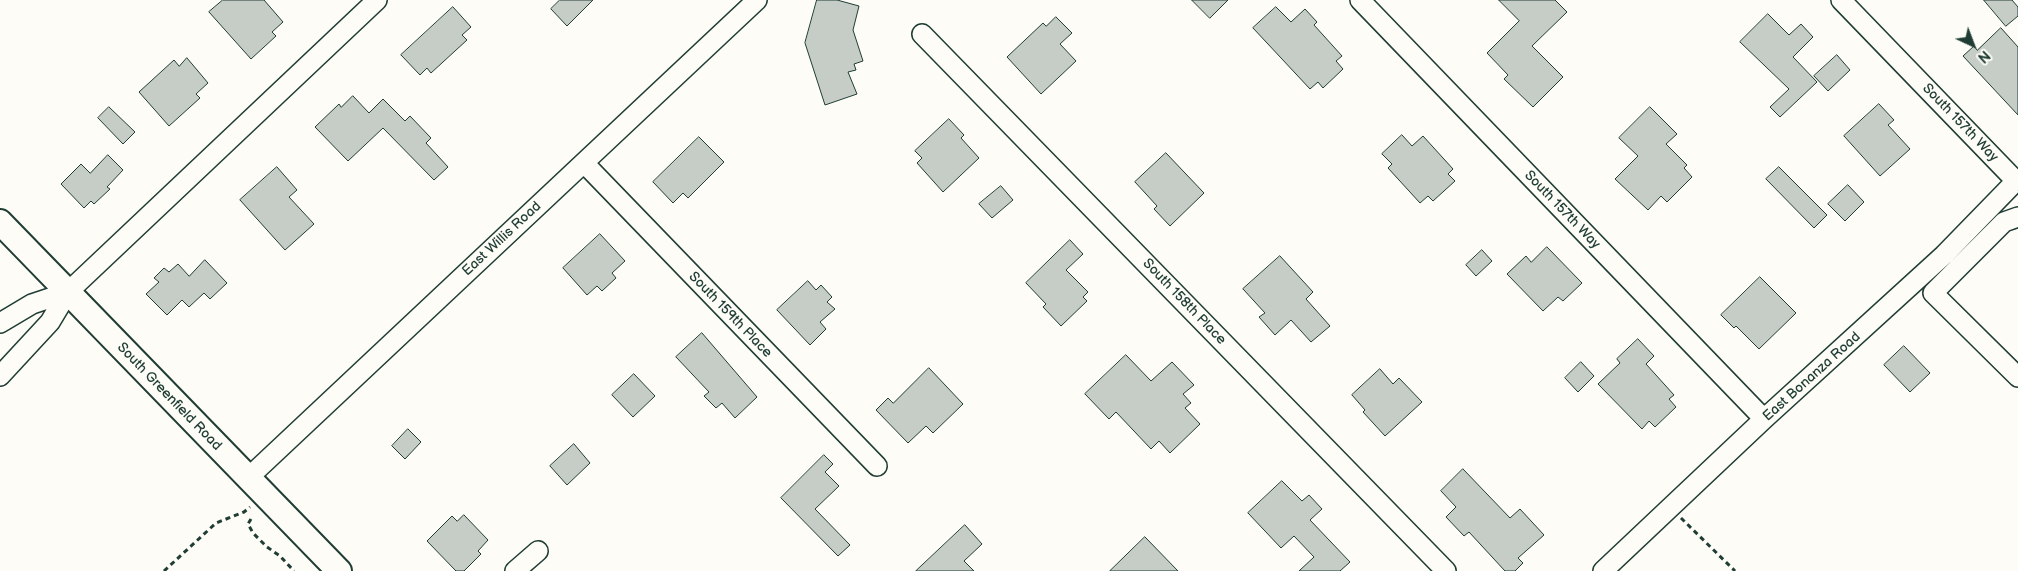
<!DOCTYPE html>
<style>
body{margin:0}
#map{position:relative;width:2018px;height:571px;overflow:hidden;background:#fdfcf7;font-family:"Balsamiq Sans",sans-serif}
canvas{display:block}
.north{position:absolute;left:1948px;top:20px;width:50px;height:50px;-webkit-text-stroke:4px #fdfcf7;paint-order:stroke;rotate:137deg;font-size:14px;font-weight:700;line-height:20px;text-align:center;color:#1f3d34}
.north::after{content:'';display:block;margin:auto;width:18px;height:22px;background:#1f3d34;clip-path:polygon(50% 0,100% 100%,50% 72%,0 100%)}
</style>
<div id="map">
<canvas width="2018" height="571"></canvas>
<div class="north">N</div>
</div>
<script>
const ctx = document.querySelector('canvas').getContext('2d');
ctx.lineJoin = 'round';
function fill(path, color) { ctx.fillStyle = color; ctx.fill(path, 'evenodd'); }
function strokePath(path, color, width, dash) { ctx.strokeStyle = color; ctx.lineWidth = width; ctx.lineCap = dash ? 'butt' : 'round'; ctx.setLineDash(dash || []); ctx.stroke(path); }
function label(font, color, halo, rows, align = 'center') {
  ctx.font = font + ' "Balsamiq Sans",sans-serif'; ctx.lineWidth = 4; ctx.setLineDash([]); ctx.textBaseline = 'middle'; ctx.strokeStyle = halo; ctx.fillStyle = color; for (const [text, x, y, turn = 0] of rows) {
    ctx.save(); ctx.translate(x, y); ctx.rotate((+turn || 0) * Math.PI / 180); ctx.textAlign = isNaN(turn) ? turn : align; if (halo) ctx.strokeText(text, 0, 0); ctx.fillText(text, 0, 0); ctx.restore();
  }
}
const building = new Path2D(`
 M223,0H264L283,22L272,32L276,36L251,59L209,12Z
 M560,0H593L567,26L551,9Z
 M817,0H837L859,6L853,30L863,61L854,64L856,70L848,72L857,94L825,105L805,43Z
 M1192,0H1228L1210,18Z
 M1499,0H1555L1567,12L1532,46L1563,77L1533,107L1504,79L1508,75L1487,53L1519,21Z
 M1984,0H2012L2018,7V16L2006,26Z
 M453,7L471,27L462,35L467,40L431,73L427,68L420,75L401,55Z
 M1276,7L1291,22L1305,9L1317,22L1314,25L1342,56L1336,61L1343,69L1323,88L1318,82L1310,89L1253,28Z
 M1768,14L1789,35L1801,24L1813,37L1793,57L1817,82L1780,117L1770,107L1789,89L1740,42Z
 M1056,17L1072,33L1060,44L1076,61L1041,94L1007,57L1043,23L1046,26Z
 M2001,28L2018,47V115L1963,56L1974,46L1977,50Z
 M1837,55L1850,70L1828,91L1814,76Z
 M187,58L208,83L196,94L200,98L169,126L139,92L174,60L179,66Z
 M353,96L369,113L383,99L405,121L410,116L431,138L426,143L448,167L434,180L383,128L348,161L315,127L339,104L341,107Z
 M1879,104L1894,120L1888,125L1910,149L1880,176L1844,136Z
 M109,107L135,132L123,144L98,118Z
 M1650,107L1677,134L1666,144L1687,165L1684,168L1692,177L1667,202L1661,196L1648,210L1615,179L1638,156L1619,138Z
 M949,119L964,135L961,138L979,158L943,192L917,163L922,158L915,151Z
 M1402,135L1412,146L1423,136L1453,169L1448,174L1455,181L1433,201L1428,196L1420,203L1388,168L1392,164L1382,154Z
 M699,137L724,162L688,198L683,193L673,203L653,182Z
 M1166,153L1204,193L1170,226L1154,209L1157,206L1135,182Z
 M108,155L123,170L107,187L110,189L94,204L91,201L84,208L61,184L81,164L90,173Z
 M277,167L297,190L289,197L314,224L285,250L240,200Z
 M1779,167L1827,215L1814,228L1766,179Z
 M1848,185L1864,202L1845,221L1828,204Z
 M1001,186L1013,200L992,218L979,204Z
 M600,234L625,261L612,273L616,278L602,291L597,286L587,295L563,268Z
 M1070,240L1083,254L1066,270L1088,292L1083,297L1087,301L1061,326L1043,307L1046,304L1026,283Z
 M1547,247L1582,283L1563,301L1558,297L1543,311L1507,274L1526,256L1531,262Z
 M1482,250L1492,261L1476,276L1466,265Z
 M1280,256L1313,292L1306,299L1330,326L1311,342L1291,320L1275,335L1259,317L1265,313L1243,289Z
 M205,260L227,283L210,299L204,293L189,307L182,300L167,315L146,294L159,282L154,278L164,268L169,272L178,264L189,276Z
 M1760,277L1796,313L1759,349L1736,326L1734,328L1721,315Z
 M808,281L816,290L821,285L832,297L827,302L835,309L820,322L826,329L810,345L777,310Z
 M702,333L757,397L735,418L722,403L716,408L704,396L709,392L676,357Z
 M1638,339L1654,356L1646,364L1674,395L1669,399L1676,407L1655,427L1649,421L1642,429L1598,384L1620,363L1617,359Z
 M1904,346L1930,373L1910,392L1884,365Z
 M1126,355L1151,381L1172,362L1194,385L1183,394L1191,403L1185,408L1200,424L1170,453L1159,441L1151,449L1116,412L1109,419L1085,394Z
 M1581,362L1594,376L1578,392L1565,378Z
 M929,368L963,404L933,433L926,426L908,443L876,410L888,398L893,403Z
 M1380,369L1393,384L1399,378L1422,402L1385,436L1363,412L1365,410L1352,395Z
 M634,374L655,396L633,417L612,395Z
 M408,429L421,442L405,459L392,446Z
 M574,444L590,463L567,485L550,466Z
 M824,455L833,464L825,472L839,486L815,509L850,545L838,556L781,498Z
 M1463,469L1510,518L1520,509L1544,535L1518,558L1523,563L1515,571H1505L1469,532L1464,536L1446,517L1456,507L1441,491Z
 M1282,481L1302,501L1309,495L1322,509L1310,520L1350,562L1340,571H1299L1314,557L1294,536L1281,548L1248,513Z
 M464,515L488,540L478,551L481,554L464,571H456L427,541L452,516L457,521Z
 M965,525L982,544L964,561L974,571H916Z
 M1145,537L1178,571H1110Z`);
const path = new Path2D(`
 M1681,518L1735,571
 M251,519L248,524L253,533L267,547L280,556L294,571
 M164,571L216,523L244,512L250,507`);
const minor = new Path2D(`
 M1360,0L1764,419
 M1841,0L2016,181
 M922,34L1446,571
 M584,163L877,466
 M2018,217L2004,222L1933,293L2018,377
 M0,323L32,304L68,292
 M0,376L50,322L68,292L377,0
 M248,478L757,0
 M515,571L538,551
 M1603,571L1764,419L1944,255L2018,179`);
const major = new Path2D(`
 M0,222L339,571`);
const streetNames = [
 ["South 157th Way",1960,123,46],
 ["South 157th Way",1562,210,46],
 ["East Willis Road",502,239,-43],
 ["South 158th Place",1184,302,46],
 ["South 159th Place",730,315,46],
 ["East Bonanza Road",1812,377,-42],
 ["South Greenfield Road",169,397,46]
];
fill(building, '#c6cdc7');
strokePath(building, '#1f3d34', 1);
strokePath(minor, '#1f3d34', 22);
strokePath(major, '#1f3d34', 28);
strokePath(path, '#1f3d34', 3, [5, 4]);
strokePath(minor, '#fdfcf7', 19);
strokePath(major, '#fdfcf7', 24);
label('14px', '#1f3d34', '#fdfcf7', streetNames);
</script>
